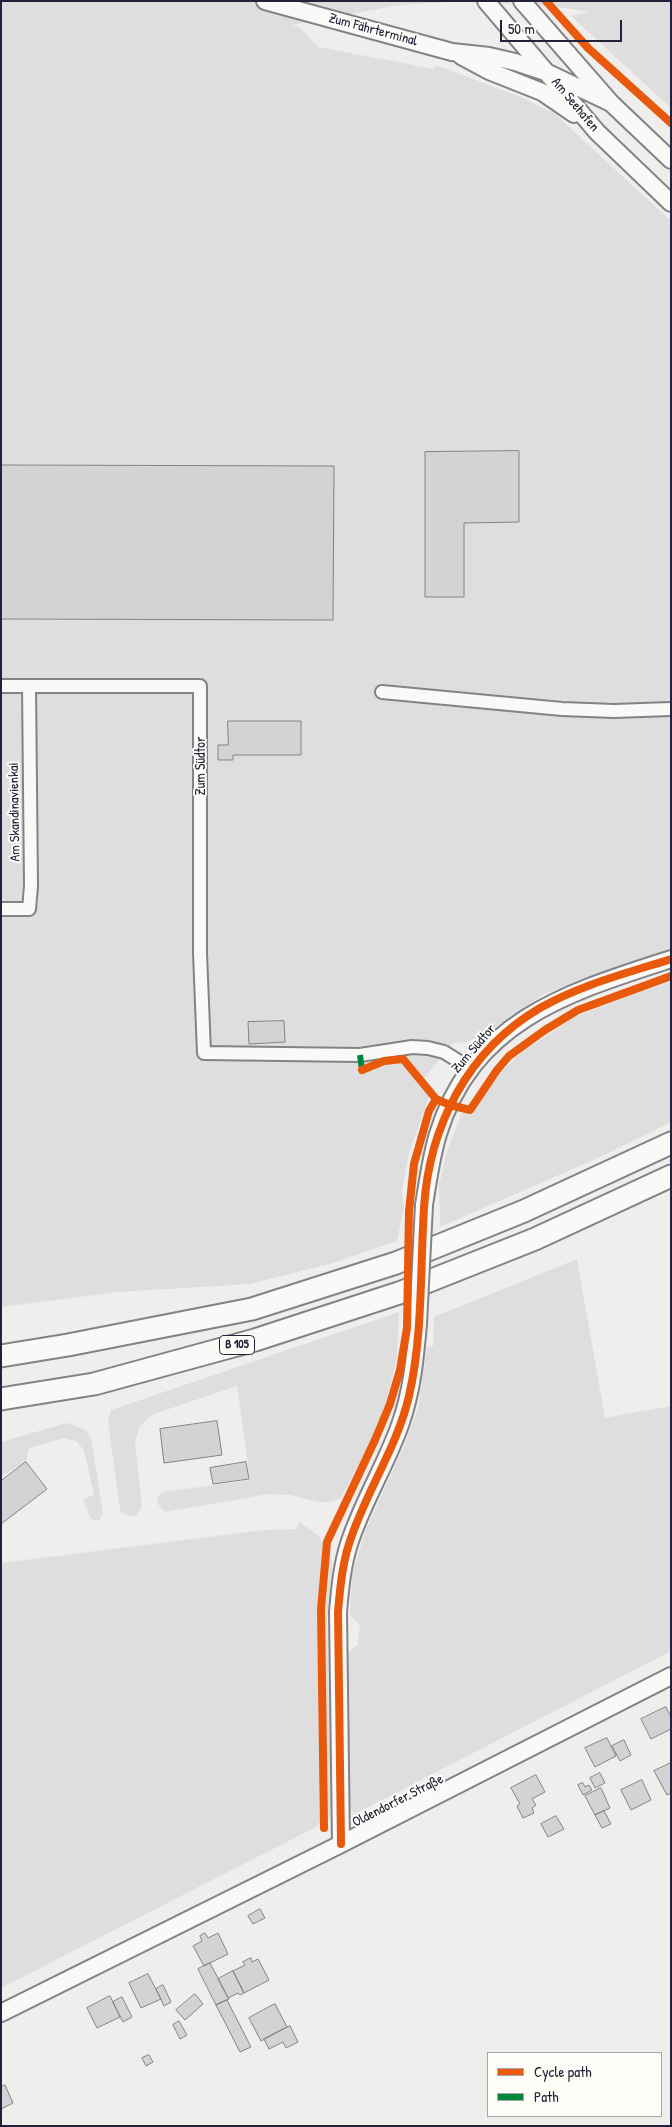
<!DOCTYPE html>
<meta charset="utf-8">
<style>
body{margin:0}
#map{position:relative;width:672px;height:2127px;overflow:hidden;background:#efeeed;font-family:"Patrick Hand",sans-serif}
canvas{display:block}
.frame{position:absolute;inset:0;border:2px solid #22223b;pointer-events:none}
.legend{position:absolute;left:487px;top:2052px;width:175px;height:65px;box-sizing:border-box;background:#fdfcf7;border:1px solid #a5a5ac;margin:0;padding:6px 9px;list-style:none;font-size:15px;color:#22223b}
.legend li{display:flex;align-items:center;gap:10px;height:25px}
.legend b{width:25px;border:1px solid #a5a5ac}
.scale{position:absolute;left:500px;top:20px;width:122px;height:22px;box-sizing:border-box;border:2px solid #22223b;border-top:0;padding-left:6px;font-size:15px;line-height:18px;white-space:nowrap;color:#22223b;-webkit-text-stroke:4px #fdfcf7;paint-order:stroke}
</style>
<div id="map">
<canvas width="672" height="2127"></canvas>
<div class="frame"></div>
<ul class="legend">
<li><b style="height:6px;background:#e8590c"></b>Cycle path</li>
<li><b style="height:6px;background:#00873e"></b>Path</li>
</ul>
<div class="scale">50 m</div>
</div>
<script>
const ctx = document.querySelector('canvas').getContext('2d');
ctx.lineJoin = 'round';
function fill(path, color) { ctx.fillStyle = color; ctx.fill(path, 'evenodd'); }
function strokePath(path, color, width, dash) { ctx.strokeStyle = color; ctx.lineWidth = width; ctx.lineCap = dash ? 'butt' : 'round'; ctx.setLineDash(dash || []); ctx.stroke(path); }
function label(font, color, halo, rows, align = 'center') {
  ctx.font = font + ' "Patrick Hand",sans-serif'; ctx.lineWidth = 4; ctx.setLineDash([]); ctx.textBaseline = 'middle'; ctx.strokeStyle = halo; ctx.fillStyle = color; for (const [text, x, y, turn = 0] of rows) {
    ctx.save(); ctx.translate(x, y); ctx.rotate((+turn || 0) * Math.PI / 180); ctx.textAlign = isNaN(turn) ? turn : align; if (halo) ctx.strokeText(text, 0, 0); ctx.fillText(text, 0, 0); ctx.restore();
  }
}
const built = new Path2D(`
 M1,1H464L399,5L292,25L300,28L318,47L434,69L436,65L521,97L555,114L671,221V950L546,993L481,1037L463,1043L454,1042L421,1082L430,1090L429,1097L409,1153L402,1191L404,1208L397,1241L333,1263L250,1284L118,1292L1,1307Z
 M465,1H671V108L571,16L589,12L558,7Z
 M671,982V1122L600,1157L440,1227L439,1185L447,1151L462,1112H472L486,1090L503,1070L522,1052L575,1017L628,996Z
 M577,1259L605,1418L671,1406V1651L355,1814L348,1808V1653L358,1644L360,1625L350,1615L352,1575L365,1532L405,1443L418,1408L427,1347L433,1346L434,1317Z
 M399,1312L397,1357L386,1403L372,1439L341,1498L332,1502H318L290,1495L268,1494L165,1512L160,1507L157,1502L158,1496L164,1492L250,1480L237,1386L151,1415L139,1428L135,1442L142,1506L136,1516L125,1515L120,1510L108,1422L111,1410Z
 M67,1423L84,1429L91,1437L103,1513L99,1521L91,1519L83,1499L94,1495L84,1450L76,1441L64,1438L29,1448L26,1462L1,1476V1442Z
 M299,1522L318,1535L324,1545L322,1578L318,1596L321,1821L316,1827L1,1988V1563L264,1530L296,1529Z
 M331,1544L332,1571L327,1620L331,1805L329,1820L327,1818L325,1622Z`);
const building = new Path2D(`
 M519,451V522L464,523V597H425V452Z
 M1,465L334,466L333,620L1,619Z
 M228,721H301V755H233V760H218V745H228Z
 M284,1021L285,1042L249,1044L248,1022Z
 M217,1421L222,1455L164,1463L160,1429Z
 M26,1462L47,1489L1,1524V1481Z
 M246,1462L249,1479L213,1484L210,1468Z
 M666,1707L671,1717V1729L651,1739L641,1719Z
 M607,1738L616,1756L595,1767L585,1748Z
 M624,1740L631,1755L620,1761L612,1746Z
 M671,1763V1793L667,1795L654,1771Z
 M600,1773L605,1783L595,1788L590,1778Z
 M536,1775L545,1792L532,1799L536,1805L532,1808L534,1813L523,1818L517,1806L520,1804L511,1788Z
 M642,1780L651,1800L631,1810L621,1790Z
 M583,1783L585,1787L589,1785L592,1790L583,1795L578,1785Z
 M601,1788L610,1808L595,1815L585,1796Z
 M604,1811L611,1824L602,1828L595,1815Z
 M556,1816L564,1829L548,1837L541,1824Z
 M260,1909L265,1918L253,1924L248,1916Z
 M205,1933L208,1938L218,1933L228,1954L204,1966L193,1946L202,1941L200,1936Z
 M251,1958L252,1962L258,1959L269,1980L244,1993L233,1971L245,1965L243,1962Z
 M210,1963L229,1999L216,2005L198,1969Z
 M233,1971L244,1993L240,1995L238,1993L228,1998L218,1979Z
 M148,1974L161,1999L141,2008L129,1983Z
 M163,1985L171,2002L164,2006L156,1989Z
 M195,1994L203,2004L185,2020L176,2010Z
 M110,1996L120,2017L97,2028L87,2008Z
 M122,1997L132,2017L123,2022L113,2002Z
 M227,2000L251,2047L240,2052L216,2005Z
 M275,2004L287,2027L261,2041L249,2018Z
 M179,2021L187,2035L180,2039L173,2025Z
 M290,2026L298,2042L286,2048L283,2042L269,2049L264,2039Z
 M149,2055L153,2062L146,2066L142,2058Z
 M5,2085L13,2103L1,2109V2087Z`);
const minor = new Path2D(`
 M1,686H200V953L204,1053L360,1055L412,1047L428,1048L444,1052L471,1069
 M382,692L562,709L614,711L671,709
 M1,909H29L31,886L29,686`);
const tertiary = new Path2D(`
 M265,1L452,52L489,56L515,62L548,73L611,103
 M486,1L597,132L671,203
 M522,1L611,103L671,160
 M461,56L489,71L542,92L574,114
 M424,1205C428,1181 431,1157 438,1134C473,1020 569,992 671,959
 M341,1844L338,1612C340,1589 342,1566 349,1544C362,1503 386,1465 400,1425C412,1392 415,1358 418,1324
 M1,2013L341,1844L671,1676`);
const trunk = new Path2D(`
 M1,1356L68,1345L252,1309L396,1263L524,1211L671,1143
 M1,1399L94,1384L255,1340L399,1293L535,1239L671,1176`);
const tertiaryBridge = new Path2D(`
 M418,1324L424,1205`);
const quiet = new Path2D(`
 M360,1055L362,1070L366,1069`);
const cycleway = new Path2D(`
 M546,1L588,48L671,123
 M362,1070L384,1061L403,1059L436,1099L450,1105L470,1110L497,1070L509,1056L545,1030L578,1010L671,976
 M324,1828L321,1609L327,1542L375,1440L390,1404L400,1370L407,1328L409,1211L414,1164L429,1111L436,1099
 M341,1844L338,1612C340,1589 342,1566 349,1544C365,1493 397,1448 409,1396C423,1335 420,1270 424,1208C429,1126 468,1050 540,1008C580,985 627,973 671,959`);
const shields = [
 [237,1345,35]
];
const shieldNames = [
 ["B 105",237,1345]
];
const streetNames = [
 ["Zum Fährterminal",373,30,15],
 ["Am Seehafen",575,105,50],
 ["Zum Südtor",201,766,-90],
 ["Am Skandinavienkai",15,812,-91],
 ["Zum Südtor",474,1049,-49],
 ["Oldendorfer Straße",398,1801,-27]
];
fill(built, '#dfdede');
fill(building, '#d4d3d4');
strokePath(building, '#838287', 1);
strokePath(minor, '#838287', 16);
strokePath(tertiary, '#838287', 20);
strokePath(trunk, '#838287', 25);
strokePath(minor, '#f9f9f7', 12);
strokePath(tertiary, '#f9f9f7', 16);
strokePath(trunk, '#f9f9f7', 21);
strokePath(tertiaryBridge, '#838287', 20, []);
strokePath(tertiaryBridge, '#f9f9f7', 16);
strokePath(quiet, '#00873e', 6, [12, 6]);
strokePath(cycleway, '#e8590c', 8);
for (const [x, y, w] of shields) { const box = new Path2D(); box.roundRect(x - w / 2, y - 9.5, w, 19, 4); ctx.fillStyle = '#fdfcf7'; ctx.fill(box); strokePath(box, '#22223b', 1); }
label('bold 12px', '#22223b', null, shieldNames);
label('14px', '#22223b', '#fdfcf7', streetNames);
</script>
